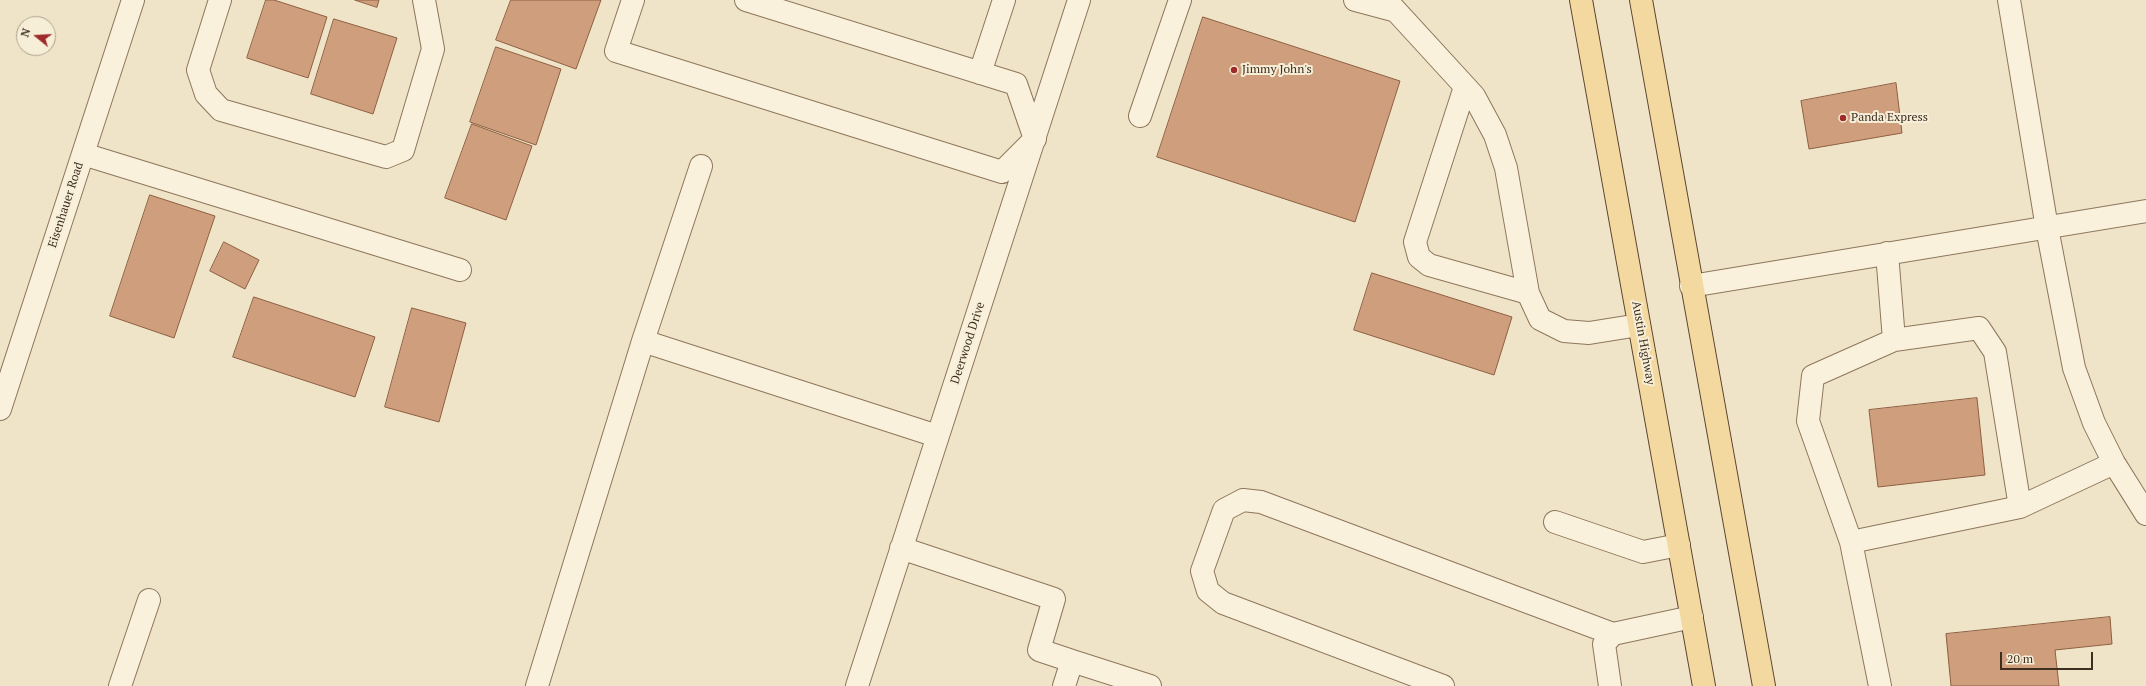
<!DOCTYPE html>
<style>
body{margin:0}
#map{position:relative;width:2146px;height:686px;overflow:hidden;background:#f0e4c8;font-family:"PT Serif",serif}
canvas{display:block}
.north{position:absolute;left:16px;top:16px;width:40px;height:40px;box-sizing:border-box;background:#f7eed8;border:1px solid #ada18e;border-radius:50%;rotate:288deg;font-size:11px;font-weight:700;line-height:16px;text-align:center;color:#3d2e20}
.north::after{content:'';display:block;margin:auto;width:14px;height:18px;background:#9e2a2b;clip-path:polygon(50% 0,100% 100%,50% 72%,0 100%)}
.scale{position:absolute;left:2000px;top:652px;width:93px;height:18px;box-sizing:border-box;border:2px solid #3d2e20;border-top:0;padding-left:5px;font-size:12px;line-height:14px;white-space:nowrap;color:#3d2e20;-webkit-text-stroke:3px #f7eed8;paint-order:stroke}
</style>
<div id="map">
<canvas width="2146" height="686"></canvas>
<div class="north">N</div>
<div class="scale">20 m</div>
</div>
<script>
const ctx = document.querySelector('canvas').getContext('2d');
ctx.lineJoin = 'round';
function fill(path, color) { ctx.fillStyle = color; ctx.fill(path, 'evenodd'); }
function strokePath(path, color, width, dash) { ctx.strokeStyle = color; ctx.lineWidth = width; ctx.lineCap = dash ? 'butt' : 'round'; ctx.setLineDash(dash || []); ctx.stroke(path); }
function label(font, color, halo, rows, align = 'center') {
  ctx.font = font + ' "PT Serif",serif'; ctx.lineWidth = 4; ctx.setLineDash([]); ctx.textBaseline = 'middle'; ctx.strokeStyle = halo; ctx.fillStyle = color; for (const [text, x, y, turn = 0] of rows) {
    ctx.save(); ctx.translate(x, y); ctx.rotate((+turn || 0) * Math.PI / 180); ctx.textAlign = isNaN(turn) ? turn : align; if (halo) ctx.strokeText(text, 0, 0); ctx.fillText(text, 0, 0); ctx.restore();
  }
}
const building = new Path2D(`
 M266,0H274L327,17L308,78L247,58Z
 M355,0H379L377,7Z
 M511,0H601L576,69L496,40Z
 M1203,17L1400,81L1355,222L1157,157Z
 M334,19L397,38L373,114L311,94Z
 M496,47L561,69L536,145L470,122Z
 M1896,83L1902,133L1809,149L1801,101Z
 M472,124L532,146L506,220L445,198Z
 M150,195L215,216L174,338L110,316Z
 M224,242L259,260L245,289L210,271Z
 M1372,273L1512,317L1494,375L1354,330Z
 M254,297L375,337L355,397L233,357Z
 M412,308L466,323L439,422L385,407Z
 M1977,398L1985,475L1878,487L1869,410Z
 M2110,617L2112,644L2055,650L2059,686H1951L1946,634Z`);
const minor = new Path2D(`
 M220,0L198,70L206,94L221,110L386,157L403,150L433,49L424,0
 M633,0L616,51L1002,172L1033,141
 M746,0L1016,84L1035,139
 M1355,0L1396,11
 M1386,0L1474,96L1495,135L1506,168L1528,293L1540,319L1564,331L1589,333L1639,325
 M2009,0L2047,228L2074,368L2094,423L2114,463L2146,514
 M980,73L1004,0
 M1465,87L1415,242L1419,257L1429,265L1528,293
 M1140,116L1180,0
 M83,154L460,270
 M1691,286L2146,211
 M1894,340L1979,328L1995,352L2020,507L2114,463
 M643,341L701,166
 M0,409L133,0
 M1555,522L1643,552L1679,545
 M1851,542L2020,507
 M901,548L1054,599L1039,650L1072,661L1064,686
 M1072,661L1150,686
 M120,686L149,600
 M537,686L643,341L937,436
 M857,686L1079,0
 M1443,686L1223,603L1208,591L1202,571L1224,510L1243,500L1261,502L1613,634
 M1610,686L1604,644L1613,634L1692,617
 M1880,686L1851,542L1808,421L1813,376L1894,340L1887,253`);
const major = new Path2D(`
 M1581,0L1704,686
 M1641,0L1764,686`);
const markers = [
 [1234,70,4,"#9e2a2b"],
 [1843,118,4,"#9e2a2b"]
];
const poiNames = [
 ["Jimmy John's",1242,70],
 ["Panda Express",1851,118]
];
const streetNames = [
 ["Eisenhauer Road",66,205,-72],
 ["Deerwood Drive",968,343,-72],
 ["Austin Highway",1643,343,80]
];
fill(building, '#cf9f7d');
strokePath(building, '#8d5f41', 1);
strokePath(minor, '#8d765c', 24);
strokePath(major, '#5b4430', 24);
strokePath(minor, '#faf1dc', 22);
strokePath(major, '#f3d9a0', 22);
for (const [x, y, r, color] of markers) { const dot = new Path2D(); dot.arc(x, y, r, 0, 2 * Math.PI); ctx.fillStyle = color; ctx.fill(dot); strokePath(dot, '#f7eed8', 1.5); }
label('12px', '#3d2e20', '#f7eed8', poiNames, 'left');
label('12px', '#3d2e20', '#f7eed8', streetNames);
</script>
